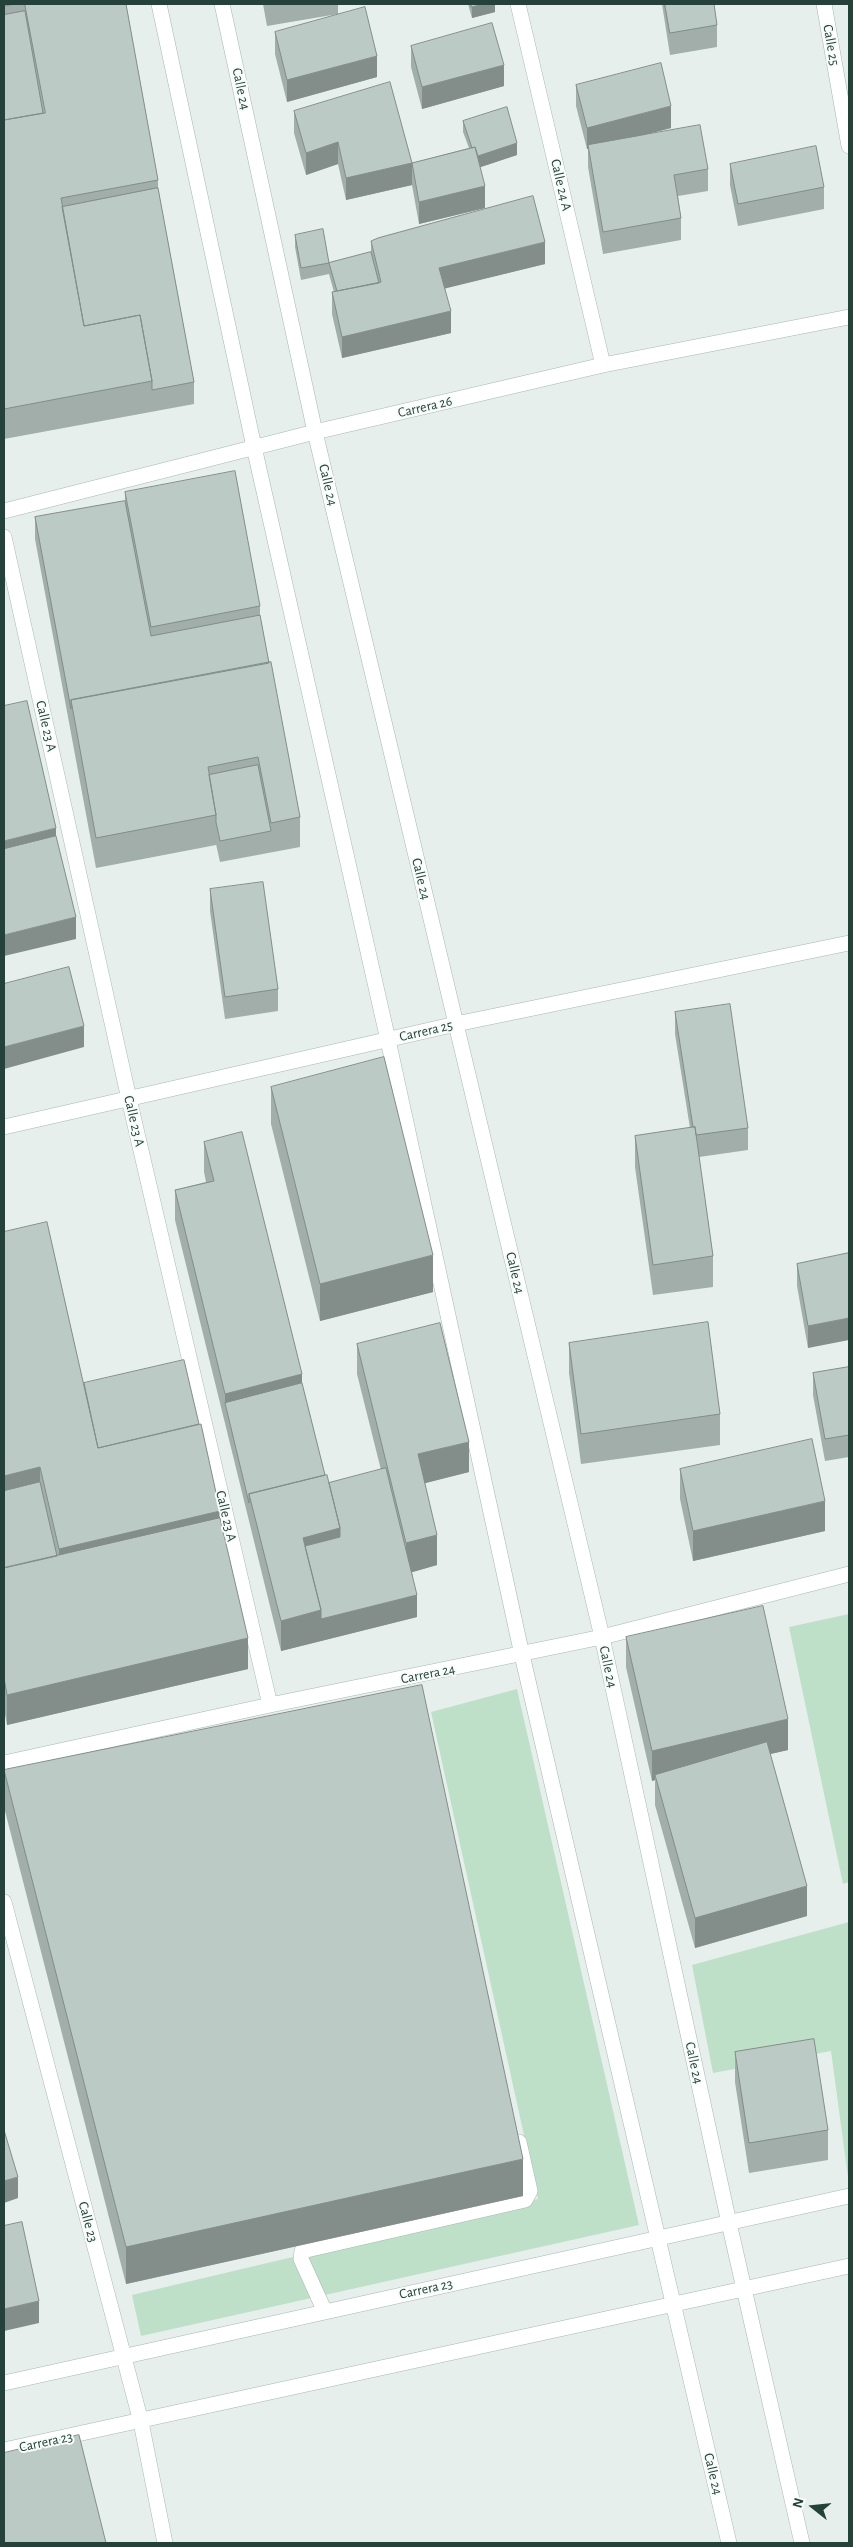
<!DOCTYPE html>
<style>
body{margin:0}
#map{position:relative;width:853px;height:2547px;overflow:hidden;background:#e6efeb;font-family:"Alegreya Sans",sans-serif}
canvas{display:block}
.frame{position:absolute;inset:0;border:5px solid #24423a;pointer-events:none}
.north{position:absolute;left:788px;top:2482px;width:50px;height:50px;-webkit-text-stroke:4px #f7fbf9;paint-order:stroke;rotate:286deg;font-size:14px;font-weight:700;line-height:20px;text-align:center;color:#24423a}
.north::after{content:'';display:block;margin:auto;width:18px;height:22px;background:#24423a;clip-path:polygon(50% 0,100% 100%,50% 72%,0 100%)}
</style>
<div id="map">
<canvas width="853" height="2547"></canvas>
<div class="frame"></div>
<div class="north">N</div>
</div>
<script>
const ctx = document.querySelector('canvas').getContext('2d');
ctx.lineJoin = 'round';
function fill(path, color) { ctx.fillStyle = color; ctx.fill(path, 'evenodd'); }
function strokePath(path, color, width, dash) { ctx.strokeStyle = color; ctx.lineWidth = width; ctx.lineCap = dash ? 'butt' : 'round'; ctx.setLineDash(dash || []); ctx.stroke(path); }
function label(font, color, halo, rows, align = 'center') {
  ctx.font = font + ' "Alegreya Sans",sans-serif'; ctx.lineWidth = 4; ctx.setLineDash([]); ctx.textBaseline = 'middle'; ctx.strokeStyle = halo; ctx.fillStyle = color; for (const [text, x, y, turn = 0] of rows) {
    ctx.save(); ctx.translate(x, y); ctx.rotate((+turn || 0) * Math.PI / 180); ctx.textAlign = isNaN(turn) ? turn : align; if (halo) ctx.strokeText(text, 0, 0); ctx.fillText(text, 0, 0); ctx.restore();
  }
}
const green = new Path2D(`
 M849,1614V1882L843,1884L789,1627Z
 M517,1689L639,2225L141,2336L132,2295L538,2199L431,1712Z
 M849,1922V2185L831,2051L713,2073L692,1965Z`);
const minor = new Path2D(`
 M159,4L254,447L388,1040L522,1655L729,2543
 M222,4L315,432L602,1637L729,2223L802,2543
 M518,4L603,365
 M824,4L849,146
 M4,511L315,432L603,365L849,317
 M4,537L129,1099L270,1705
 M4,1127L456,1024L849,943
 M4,1763L270,1705L602,1637L849,1574
 M4,1902L141,2422L165,2543
 M325,2312L301,2259L302,2251L525,2200L530,2191L519,2142
 M4,2383L849,2196
 M4,2450L849,2266`);
const wall = new Path2D(`
 M4,4H126L158,180V188L194,382V404L4,439Z
 M263,4H338V14L267,26Z
 M468,4H495V12L472,18Z
 M662,4H714L717,25V47L670,55Z
 M275,32L377,77L287,102L275,54Z
 M411,46L504,86L422,109L411,67Z
 M576,85L671,128L644,135L708,169V191L678,196L681,218V240L603,254L588,167V149H587L576,106Z
 M294,111L412,163L469,148L463,132V121L517,155L480,167L485,208L419,224L412,185L346,200L338,164L306,175L294,133Z
 M730,164L824,187V209L738,226L730,185Z
 M295,235L329,263L371,252V241L545,264L445,288L451,333L342,358L332,314V292H334L329,274L301,280L295,247Z
 M125,492L260,606V615L269,663L300,817V847L220,862L216,844V845L96,868L35,539V517L125,501Z
 M210,889L278,989V1011L225,1019L210,911Z
 M675,1012L748,1128V1150L699,1157L713,1256V1287L653,1295L635,1167V1136L690,1128L675,1034Z
 M271,1087L433,1292L320,1321L271,1124Z
 M204,1142L302,1383L325,1475L329,1483L381,1470L357,1374V1344L469,1472L425,1483L437,1565L412,1572L417,1617L281,1651L175,1220V1190L206,1182L204,1172Z
 M4,1232L84,1383L220,1518L248,1669L7,1725L4,1709Z
 M849,1253L808,1348L797,1286V1264Z
 M569,1343L720,1414V1445L581,1464L569,1373Z
 M849,1367V1457L825,1461L813,1395V1373Z
 M680,1469L825,1531L693,1561L680,1499Z
 M626,1637L788,1750L770,1754L807,1916L695,1948L655,1805V1780L652,1781L626,1667Z
 M4,1770L523,2196L126,2284L4,1807Z
 M735,2052L828,2130V2160L749,2173L735,2082Z`);
const shadedWall = new Path2D(`
 M483,4H495V12L472,18V7Z
 M377,56V77L287,102V80Z
 M504,65V86L422,109V87Z
 M671,106V128L589,149L588,145V149H587V128Z
 M338,142V164L306,175V153Z
 M517,143V155L475,169V157Z
 M412,163V185L346,200V178Z
 M485,186V208L419,224V202Z
 M545,242V264L439,290V268Z
 M451,311V333L342,358V337Z
 M56,828V858L4,871V841Z
 M76,917V939L4,956V935Z
 M84,1026V1047L4,1069V1047Z
 M433,1255V1292L320,1321V1284Z
 M849,1318V1340L808,1348V1326Z
 M302,1374V1404L225,1403V1394Z
 M469,1442V1472L418,1485V1454Z
 M40,1467V1504L4,1513V1476Z
 M825,1501V1531L693,1561V1531Z
 M220,1511V1548L59,1564V1549Z
 M340,1528V1559L308,1567L303,1538Z
 M437,1535V1565L406,1574V1543Z
 M417,1595V1617L281,1651V1621L321,1610Z
 M248,1638V1669L7,1725V1695Z
 M788,1719V1750L657,1780L655,1775V1780L652,1781V1751Z
 M807,1886V1916L695,1948V1918Z
 M523,2159V2196L126,2284V2247Z
 M18,2177V2198L4,2203V2181Z
 M39,2301V2323L4,2331V2309Z`);
const building = new Path2D(`
 M4,4H16L4,6Z
 M25,4H126L158,180L61,198L84,326L140,315L152,381L4,409V120L45,113Z
 M471,4H483L472,7Z
 M665,4H714L717,25L670,33Z
 M365,7L377,56L287,80L275,32Z
 M25,11L43,113L4,120V15Z
 M492,23L504,65L422,87L411,46Z
 M661,63L671,106L587,128L576,85Z
 M390,82L412,163L475,147L485,186L419,202L412,163L346,178L338,142L306,153L294,111Z
 M507,107L517,143L478,156L475,147L472,148L463,121Z
 M700,125L708,169L674,175L681,218L603,232L588,145Z
 M816,146L824,187L738,204L730,164Z
 M158,188L194,382L152,390V381L140,315L84,326L62,207Z
 M533,196L545,242L439,268L451,311L342,337L332,292L381,282L371,241L378,238Z
 M323,229L329,263L301,268L295,235Z
 M371,252L379,283L337,291L329,263Z
 M235,471L260,606L151,627L125,492Z
 M125,501L151,636L260,615L269,663L71,700V709L35,517Z
 M271,662L300,817L271,823L258,757L208,767L216,815L96,838L71,700Z
 M27,701L56,828L4,841V706Z
 M258,765L271,831L220,841L216,822V815L209,775Z
 M56,836L76,917L4,935V849Z
 M263,882L278,989L225,997L210,889Z
 M69,967L84,1026L4,1047V984Z
 M730,1004L748,1128L696,1135L695,1127H693L675,1012Z
 M384,1057L433,1255L320,1284L271,1087Z
 M695,1127L713,1256L653,1265L635,1136Z
 M242,1132L302,1374L225,1394L175,1190L214,1181L204,1142Z
 M47,1222L98,1448L201,1424L220,1511L59,1549L40,1467L4,1476V1232Z
 M849,1253V1318L808,1326L797,1264Z
 M708,1322L720,1414L581,1434L569,1343Z
 M440,1323L469,1442L418,1454L437,1535L406,1543L357,1344Z
 M184,1360L199,1424L98,1448L84,1383Z
 M849,1367V1435L825,1439L813,1373Z
 M302,1383L325,1475L249,1494V1503L225,1403Z
 M812,1439L825,1501L693,1531L680,1469Z
 M386,1468L417,1595L321,1619V1610L305,1546L340,1537V1528L329,1483Z
 M327,1475L340,1528L303,1538L321,1610L281,1621L249,1494Z
 M40,1482L57,1556L4,1568V1491Z
 M220,1518L248,1638L7,1695L4,1678V1568Z
 M763,1606L788,1719L652,1751L626,1637Z
 M422,1685L523,2159L126,2247L4,1770Z
 M767,1742L807,1886L695,1918L655,1775Z
 M814,2039L828,2130L749,2143L735,2052Z
 M4,2130L18,2177L4,2181Z
 M22,2222L39,2301L4,2309V2226Z
 M79,2435L106,2543H4V2453Z`);
const streetNames = [
 ["Calle 25",831,45,80],
 ["Calle 24",241,89,78],
 ["Calle 24 A",561,185,77],
 ["Carrera 26",425,407,-13],
 ["Calle 24",328,485,77],
 ["Calle 23 A",46,726,77],
 ["Calle 24",421,879,77],
 ["Carrera 25",426,1031,-13],
 ["Calle 23 A",134,1121,77],
 ["Calle 24",515,1273,77],
 ["Calle 23 A",226,1516,77],
 ["Calle 24",608,1667,78],
 ["Carrera 24",428,1674,-11],
 ["Calle 24",694,2063,78],
 ["Calle 23",88,2222,75],
 ["Carrera 23",426,2289,-12],
 ["Carrera 23",46,2442,-12],
 ["Calle 24",713,2474,77]
];
fill(green, '#bfe0c8');
strokePath(minor, '#a8b8b2', 16);
strokePath(minor, '#fff', 15);
fill(wall, '#a1aea9');
fill(shadedWall, '#838d89');
fill(building, '#bbcac4');
strokePath(building, '#838d89', 1);
label('14px', '#24423a', '#f7fbf9', streetNames);
</script>
